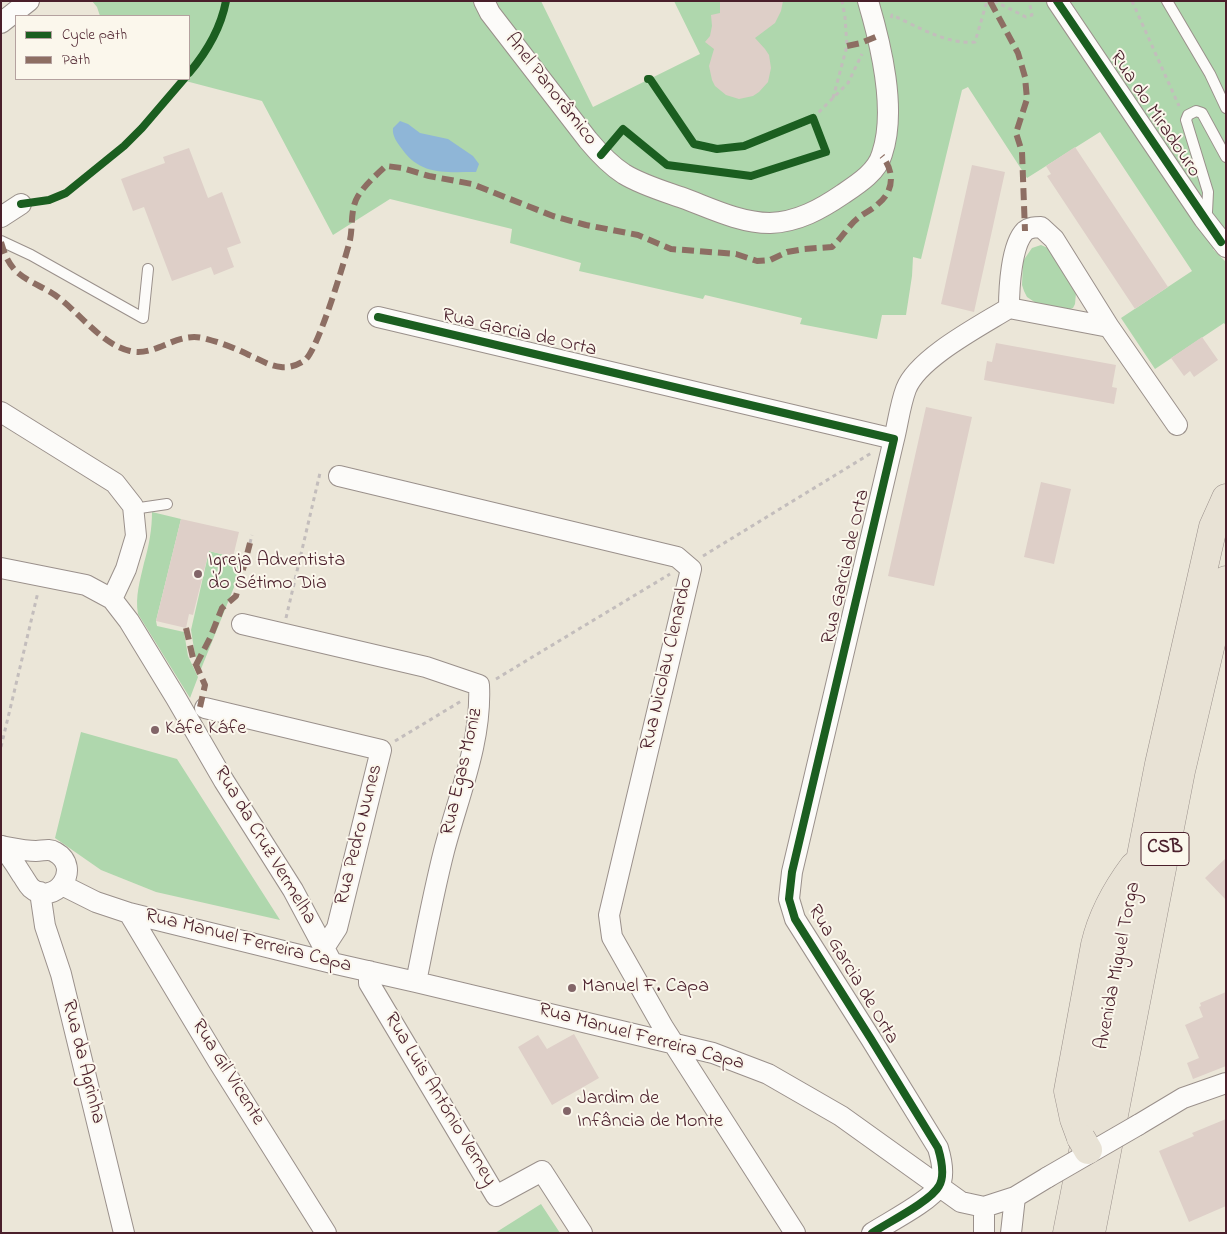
<!DOCTYPE html>
<meta charset="utf-8">
<style>
body{margin:0}
#map{position:relative;width:1227px;height:1234px;overflow:hidden;background:#ebe6d8;font-family:"Indie Flower",sans-serif}
canvas{display:block}
.frame{position:absolute;inset:0;border:2px solid #4a1f2b;pointer-events:none}
.legend{position:absolute;left:15px;top:15px;width:175px;height:65px;box-sizing:border-box;background:#fbf7ec;border:1px solid #b4a19f;margin:0;padding:6px 9px;list-style:none;font-size:15px;color:#4a1f2b}
.legend li{display:flex;align-items:center;gap:10px;height:25px}
.legend b{width:25px;border:1px solid #b4a19f}
</style>
<div id="map">
<canvas width="1227" height="1234"></canvas>
<div class="frame"></div>
<ul class="legend">
<li><b style="height:6px;background:#1b5e20"></b>Cycle path</li>
<li><b style="height:6px;background:#8d6e63"></b>Path</li>
</ul>
</div>
<script>
const ctx = document.querySelector('canvas').getContext('2d');
ctx.lineJoin = 'round';
function fill(path, color) { ctx.fillStyle = color; ctx.fill(path, 'evenodd'); }
function strokePath(path, color, width, dash) { ctx.strokeStyle = color; ctx.lineWidth = width; ctx.lineCap = dash ? 'butt' : 'round'; ctx.setLineDash(dash || []); ctx.stroke(path); }
function label(font, color, halo, rows, align = 'center') {
  ctx.font = font + ' "Indie Flower",sans-serif'; ctx.lineWidth = 4; ctx.setLineDash([]); ctx.textBaseline = 'middle'; ctx.strokeStyle = halo; ctx.fillStyle = color; for (const [text, x, y, turn = 0] of rows) {
    ctx.save(); ctx.translate(x, y); ctx.rotate((+turn || 0) * Math.PI / 180); ctx.textAlign = isNaN(turn) ? turn : align; if (halo) ctx.strokeText(text, 0, 0); ctx.fillText(text, 0, 0); ctx.restore();
  }
}
const green = new Path2D(`
 M92,1H541L593,107L700,54L674,1H1226V239L1213,249L1226,262V326L1224,323L1155,369L1121,318L1192,271L1100,132L1027,178L968,87L962,90L921,259L913,257L912,276L906,315H882L877,339L800,324L802,318L705,295L703,299L579,271L581,263L510,243L512,229L390,199L333,235L262,101L178,79H189V16H100L97,7Z
 M1041,245L1048,248L1076,293L1075,304L1073,308L1068,310L1039,305L1027,297L1024,291L1022,285L1023,261L1032,248Z
 M152,512L181,519L156,621L157,626L184,632L188,656L198,677L190,698L138,614C135,596 140,581 144,563C149,546 152,529 152,512Z
 M209,551L245,560L201,669L195,655L191,630Z
 M81,732L177,759L280,920L156,892L101,870L55,838Z
 M541,1204L560,1233H495Z`);
const water = new Path2D(`
 M400,121L408,124L420,133L448,139L473,156L479,164L476,172C446,172 421,176 402,149C397,142 392,136 393,128Z`);
const building = new Path2D(`
 M720,1H783L781,11L775,23L755,38L765,49L769,55L771,68L768,82L759,92L753,96L739,99L726,95L715,86L712,80L709,66L714,49L705,42L710,36L712,26L711,15L720,13Z
 M1075,147L1168,287L1135,309L1047,176L1051,174L1046,166Z
 M189,148L208,198L222,192L241,243L227,248L234,267L214,275L211,267L172,281L144,207L133,211L121,179L165,163L163,157Z
 M972,165L1005,172L974,312L941,304Z
 M1202,337L1218,360L1194,377L1190,371L1184,376L1171,358Z
 M996,343L1116,365L1112,387L1117,388L1114,404L984,380L987,361L992,362Z
 M926,407L972,417L934,586L888,576Z
 M1041,482L1071,489L1054,564L1024,557Z
 M181,519L239,532L233,557L209,551L193,615L189,614L186,628L156,621Z
 M1226,858V900L1205,878Z
 M1226,992V1066L1193,1079L1187,1063L1199,1058L1185,1025L1203,1017L1199,1007L1201,1006L1200,1003Z
 M574,1034L599,1078L552,1105L518,1047L538,1035L547,1049Z
 M1226,1119V1206L1189,1222L1159,1151L1194,1136L1192,1133Z`);
const path = new Path2D(`
 M994,1L1026,17L1032,15L1029,1
 M1132,1L1179,106
 M891,18L892,15C916,26 948,45 975,42L987,1
 M833,98L847,46L845,17L842,1
 M813,118L848,83L862,54
 M250,543L252,535
 M703,556L873,452
 M286,618L320,473
 M496,679L670,574
 M395,741L463,700
 M1,747L38,592`);
const service = new Path2D(`
 M1167,1L1210,74L1226,108
 M1204,219L1207,212L1208,192L1186,120L1188,115L1196,111L1202,113L1226,157
 M1,241L31,255L143,318L148,269
 M133,509L167,504`);
const minor = new Path2D(`
 M484,1L490,13L588,140C598,152 610,165 624,174C642,185 663,191 683,198C710,208 740,223 770,223C798,222 821,209 843,194C858,184 877,172 882,154C897,110 881,45 868,1
 M1057,1L1204,219L1226,247
 M1,23L29,1
 M1,217L21,204
 M378,317L894,439L792,872L789,899L795,919L871,1039L938,1148C941,1158 945,1176 939,1186C931,1201 887,1223 872,1233
 M1109,327L1177,425
 M1,412L115,483L133,506L136,536L126,569L112,599
 M894,439C898,423 900,405 906,389C918,358 980,326 1009,308L1109,327L1054,239L1041,227C1035,227 1030,227 1025,231C1011,245 1009,289 1009,308
 M339,476L677,557L691,569L609,915L612,937L663,1027L795,1233
 M1,568L86,585L112,599L129,621L176,698L224,781L293,890L332,963
 M242,624L426,667L479,685C482,742 458,797 444,851C433,894 425,938 416,982
 M205,708L381,750L337,928L324,948
 M1,846C12,848 25,851 36,851C43,851 49,848 55,852C84,868 54,908 31,888C27,884 25,879 22,875C16,865 9,855 2,846
 M62,885L96,902L129,913L332,963L416,982L713,1053L768,1074L841,1116L961,1202L984,1207L1015,1197L1048,1177
 M40,892L45,926L61,974L124,1233
 M129,913L218,1061L326,1233
 M369,971V983L496,1196L542,1171L582,1233
 M1138,1125L1183,1098L1226,1083
 M984,1233V1207
 M1011,1233L1015,1197`);
const trunk = new Path2D(`
 M1081,1138L1074,1119L1068,1091L1095,945C1102,915 1116,890 1134,866
 M1067,1233L1159,764L1213,527L1226,498
 M1091,1233L1181,771L1226,580`);
const minorBridge = new Path2D(`
 M1048,1177L1138,1125`);
const trunkBridge = new Path2D(`
 M1081,1138L1088,1150`);
const quiet = new Path2D(`
 M990,1L1018,53L1025,77L1027,99L1016,133L1022,152L1025,231
 M847,46L861,43L878,36
 M1,242C4,252 7,261 14,269C25,281 42,286 55,295C79,312 102,345 130,351C156,357 175,332 203,338C219,342 235,348 249,355C259,359 269,366 281,367C289,368 298,365 305,360C318,350 345,260 350,240C353,226 350,209 358,196C365,185 376,175 386,166L402,168L429,176L472,184L553,216L586,225L638,235L671,249L736,254L757,261L770,260L787,252L804,249L832,247C842,238 848,226 858,218C864,213 872,210 878,204C894,191 895,172 882,156
 M186,628L193,658L205,685L200,707
 M196,665L210,638L222,608L236,596L250,543`);
const cycleway = new Path2D(`
 M1057,1L1221,242
 M189,73C206,53 221,27 226,1
 M601,155L623,129L667,165L751,176L826,152L813,118L744,146L717,149L694,144L650,79H648
 M21,204L49,200L66,193L124,146L142,128L184,79
 M378,317L894,439L792,872L789,899L795,919L871,1039L938,1148C941,1158 945,1176 939,1186C931,1201 887,1223 872,1233`);
const markers = [
 [198,574,5,"#826568"],
 [155,730,5,"#826568"],
 [572,988,5,"#826568"],
 [567,1111,5,"#826568"]
];
const shields = [
 [1165,849,48]
];
const shieldNames = [
 ["CSB",1165,849]
];
const streetNames = [
 ["Anel Panorâmico",550,90,52],
 ["Rua do Miradouro",1154,115,56],
 ["Rua Garcia de Orta",519,334,13],
 ["Rua Garcia de Orta",847,567,-77],
 ["Rua Nicolau Clenardo",668,664,-77],
 ["Rua Egas Moniz",463,772,-77],
 ["Rua Pedro Nunes",360,835,-76],
 ["Rua da Cruz Vermelha",264,846,59],
 ["Rua Manuel Ferreira Capa",248,942,14],
 ["Avenida Miguel Torga",1119,966,-79],
 ["Rua Garcia de Orta",852,975,59],
 ["Rua Manuel Ferreira Capa",641,1038,15],
 ["Rua da Agrinha",82,1062,76],
 ["Rua Gil Vicente",227,1073,58],
 ["Rua Luis António Verney",439,1100,59]
];
const poiNames = [
 ["Igreja Adventista",208,562],
 ["do Sétimo Dia",208,585],
 ["Káfe Káfe",165,730],
 ["Manuel F. Capa",582,988],
 ["Jardim de",577,1100],
 ["Infância de Monte",577,1123]
];
fill(green, '#afd7ad');
fill(water, '#8fb6d7');
fill(building, '#decfc8');
strokePath(service, '#9a908b', 12);
strokePath(minor, '#9a908b', 22);
strokePath(trunk, '#9a908b', 29);
strokePath(path, '#c3bdbc', 3, [4, 4]);
strokePath(service, '#fcfbf9', 10);
strokePath(minor, '#fcfbf9', 20);
strokePath(trunk, '#e8e2d5', 28);
strokePath(minorBridge, '#9a908b', 22, []);
strokePath(trunkBridge, '#9a908b', 29, []);
strokePath(minorBridge, '#fcfbf9', 20);
strokePath(trunkBridge, '#e8e2d5', 28);
strokePath(quiet, '#8d6e63', 6, [12, 6]);
strokePath(cycleway, '#1b5e20', 8);
for (const [x, y, r, color] of markers) { const dot = new Path2D(); dot.arc(x, y, r, 0, 2 * Math.PI); ctx.fillStyle = color; ctx.fill(dot); strokePath(dot, '#fbf7ec', 2); }
for (const [x, y, w] of shields) { const box = new Path2D(); box.roundRect(x - w / 2, y - 16.5, w, 33, 4); ctx.fillStyle = '#fbf7ec'; ctx.fill(box); strokePath(box, '#4a1f2b', 1); }
label('bold 19px', '#4a1f2b', null, shieldNames);
label('20px', '#4a1f2b', '#fbf7ec', streetNames);
label('20px', '#4a1f2b', '#fbf7ec', poiNames, 'left');
</script>
